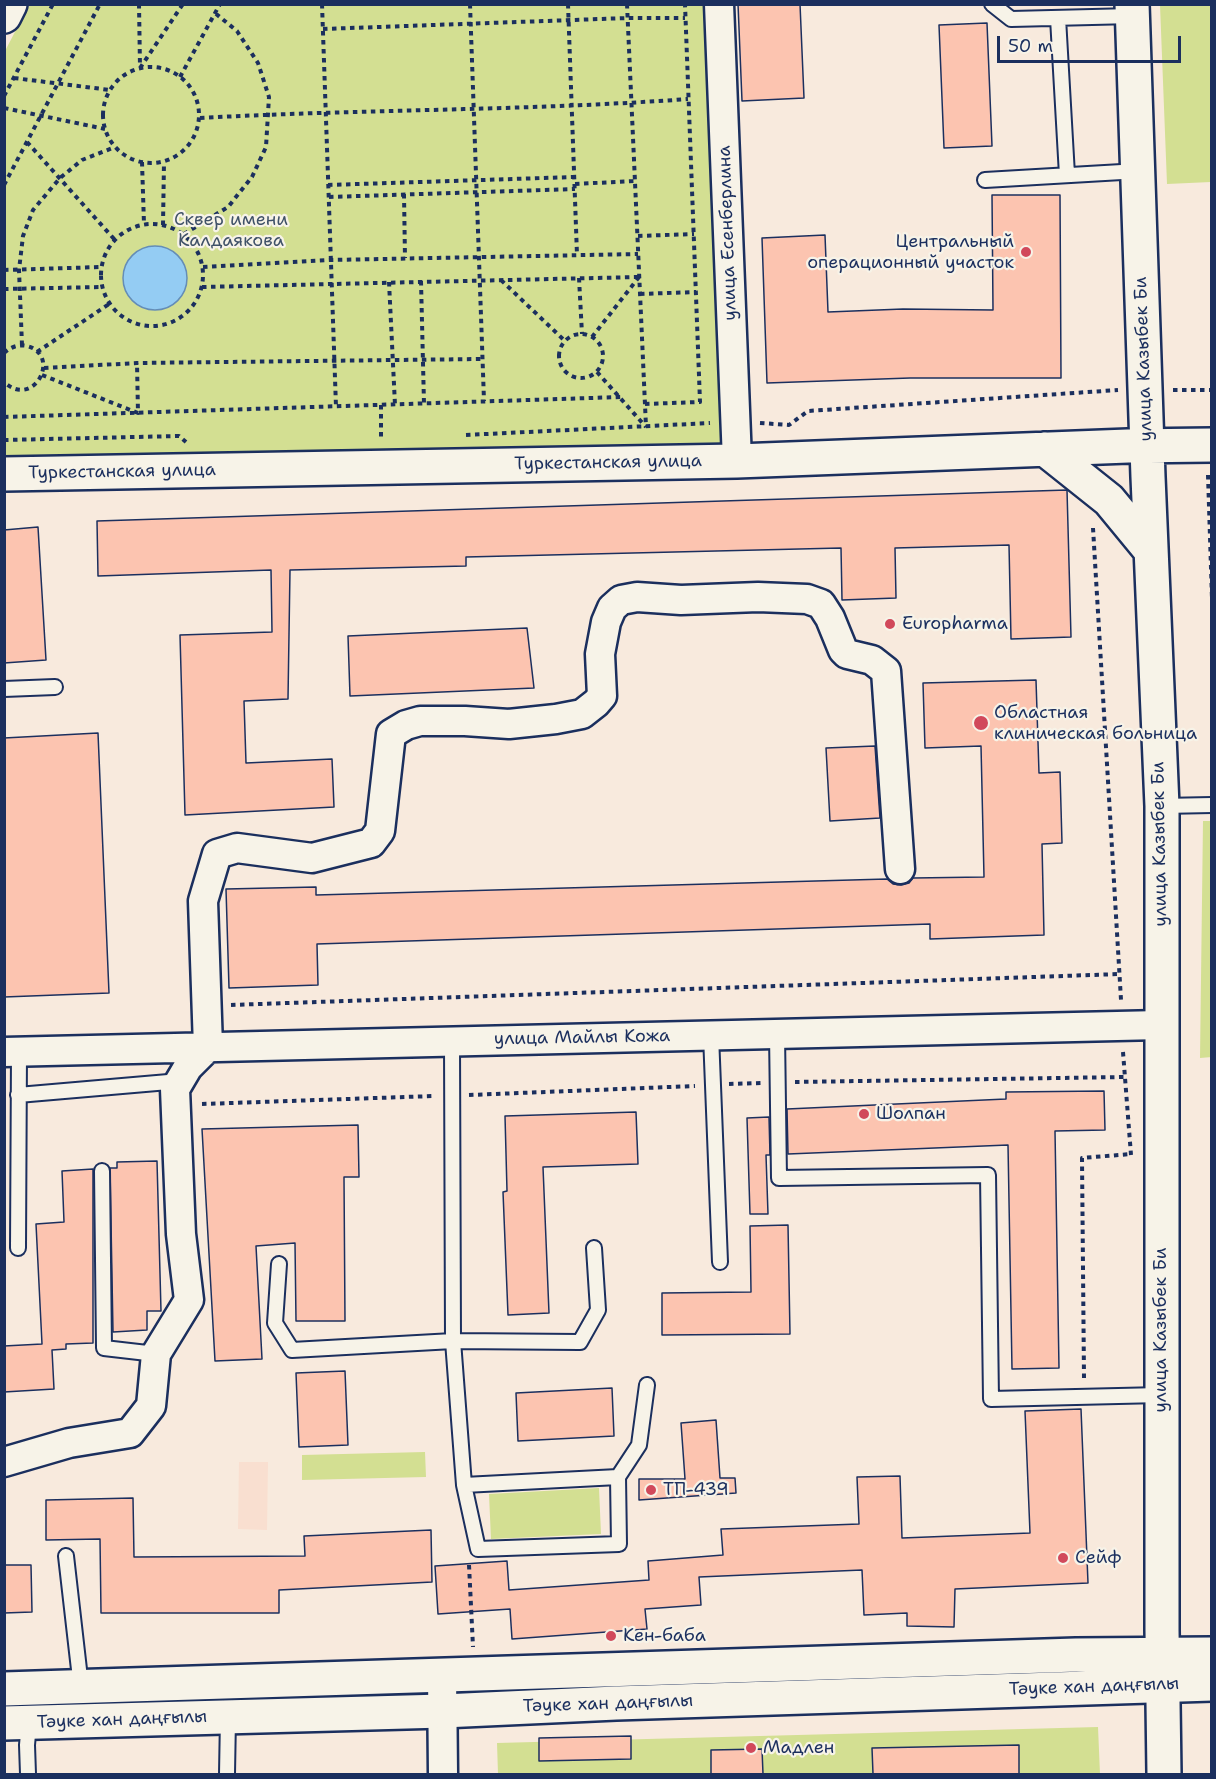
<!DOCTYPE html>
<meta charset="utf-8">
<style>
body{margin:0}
#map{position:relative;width:1216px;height:1779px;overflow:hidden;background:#f8eadd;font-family:"Shantell Sans",sans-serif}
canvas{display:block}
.frame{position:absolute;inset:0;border:6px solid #1b2f5e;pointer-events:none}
.scale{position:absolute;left:997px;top:36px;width:184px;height:27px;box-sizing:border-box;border:3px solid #1b2f5e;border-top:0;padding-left:8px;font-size:18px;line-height:21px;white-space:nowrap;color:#1b2f5e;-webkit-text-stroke:4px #f7f3e8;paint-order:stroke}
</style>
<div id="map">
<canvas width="1216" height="1779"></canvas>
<div class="frame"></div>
<div class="scale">50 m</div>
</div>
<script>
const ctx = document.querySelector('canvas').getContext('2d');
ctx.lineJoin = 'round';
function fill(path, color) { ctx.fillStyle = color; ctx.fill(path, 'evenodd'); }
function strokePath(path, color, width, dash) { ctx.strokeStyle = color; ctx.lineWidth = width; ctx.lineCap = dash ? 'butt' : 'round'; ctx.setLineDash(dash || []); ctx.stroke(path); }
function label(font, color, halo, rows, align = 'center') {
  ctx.font = font + ' "Shantell Sans",sans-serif'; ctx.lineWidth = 4.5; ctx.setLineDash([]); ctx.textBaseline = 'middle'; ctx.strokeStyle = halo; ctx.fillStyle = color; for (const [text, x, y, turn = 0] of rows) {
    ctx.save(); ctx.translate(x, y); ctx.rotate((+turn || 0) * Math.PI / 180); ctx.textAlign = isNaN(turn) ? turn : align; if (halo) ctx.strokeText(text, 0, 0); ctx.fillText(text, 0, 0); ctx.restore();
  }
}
const built = new Path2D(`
 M239,1462H268L267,1530L238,1529Z`);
const green = new Path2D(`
 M29,5H714L728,446L5,461V51Z
 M1160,5H1211V182L1167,184Z
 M1203,821H1212V1057L1200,1058Z
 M425,1452L426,1477L302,1480V1455Z
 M599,1488L601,1534L491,1539L489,1494Z
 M1098,1727L1100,1774H498L497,1743Z`);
const water = new Path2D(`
 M123 278a32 32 0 1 1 64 0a32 32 0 1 1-64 0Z`);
const building = new Path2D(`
 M738,4H800L804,98L742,101Z
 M987,23L992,146L944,148L939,25Z
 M992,195H1060L1061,378H910L767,383L762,238L825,235L828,312L903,309L993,310Z
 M1067,490L1071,637L1011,639L1009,545L895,548L896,598L842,600L841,548L466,557V566L290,570L288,699L244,701L246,763L332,759L334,807L185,815L180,635L272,632L271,570L98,576L97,521Z
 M38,527L46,660L4,663V530Z
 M527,628L534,688L350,696L348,636Z
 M1036,680L1039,773L1060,772L1062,843L1042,844L1044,935L930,939V924L317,944L318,985L229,988L226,889L316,887V895L887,879L893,884L901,885L909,883L913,878L984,877L981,746L925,748L923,683Z
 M98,733L109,993L4,997V738Z
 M875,746L880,818L830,821L826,748Z
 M1104,1091L1105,1130L1055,1131L1059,1368L1012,1369L1008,1145L788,1154L787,1109L1006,1099V1092Z
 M636,1112L638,1164L543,1167L549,1313L508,1315L503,1192L507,1191L505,1116Z
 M769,1117L770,1155H766L768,1214H750L747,1118Z
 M358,1125L359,1177H344L345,1321H296L295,1243L256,1246L262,1359L215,1361L202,1129Z
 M157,1161L161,1311H147V1330L113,1332L110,1168H117V1162Z
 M93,1169V1343L66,1344V1349L52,1350L54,1389L4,1392V1346L42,1344L36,1224L64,1222L62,1171Z
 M788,1225L790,1334L662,1335V1293L751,1292L750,1226Z
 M345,1371L348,1445L299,1447L296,1373Z
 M612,1388L614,1436L518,1441L516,1393Z
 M1081,1409L1088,1583L955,1589L954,1627L907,1626V1613L864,1615L862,1570L699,1577L701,1605L645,1609L647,1629L512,1639L510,1609L438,1614L435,1566L507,1561L509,1590L649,1580L648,1561L723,1555L721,1529L859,1524L857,1477L900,1476L902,1538L1030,1533L1025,1411Z
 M716,1420L720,1478H735L736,1493L639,1500V1479H685L681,1423Z
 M133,1498L134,1557L305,1556L304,1536L431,1530L432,1582L279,1590V1613H101L100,1539L46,1540V1500Z
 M4,1565H31L32,1612L4,1613Z
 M631,1736V1759L539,1761V1738Z
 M1019,1745V1774H873L872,1748Z
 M762,1749L763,1774H711V1750Z`);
const path = new Path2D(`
 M139,4L140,67
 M322,4L336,407
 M470,4L484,401
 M568,4L577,255
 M627,4L646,427
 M323,29L628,18H685
 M103 115a48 48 0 1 1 96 0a48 48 0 1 1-96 0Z
 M140,68L183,4
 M180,77L220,4
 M14,78L110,90
 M4,96L53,4
 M4,108L105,129
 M200,118C362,109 526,111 688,99
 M27,142L115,240
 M142,162L144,224
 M575,184L635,181
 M4,185L100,4
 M328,185L574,177
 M404,194L405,258
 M329,197L575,189
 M101 275a51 51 0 1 1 102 0a51 51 0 1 1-102 0Z
 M163,225L164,162
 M184,234L228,207L252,177L266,147L269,97L258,63L237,31L215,13
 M638,236L694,234
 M203,267L331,260L638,254
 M4,270L101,267
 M579,278L582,334
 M501,280L565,341
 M421,281L424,404
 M389,282L395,405
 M202,287L639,277
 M4,289L102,287
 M640,294L696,292
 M559 356a22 22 0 1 1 44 0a22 22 0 1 1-44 0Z
 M592,337L639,277
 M22,345L19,270L23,236L33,210L60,178L82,160L115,147
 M37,352L109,304
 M4,353C11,347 18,344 27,346C62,355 34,410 4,382
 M44,368L137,363L482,359
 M597,372L646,427
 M42,375L138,413L137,363
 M1173,390H1212
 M645,404L700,402L685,4
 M381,405V438H384
 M4,417L621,397
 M760,423L789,425L808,411L1118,390
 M466,435L710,423
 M4,440L179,436L186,442
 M1208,475L1212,599
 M1093,528L1121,1000
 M231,1005L1120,974
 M1123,1052L1131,1155
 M795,1082L1124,1077
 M729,1084L761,1083
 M469,1095L695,1086
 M202,1104L434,1096
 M1084,1378L1082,1158L1131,1154
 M469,1565L473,1647`);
const lane = new Path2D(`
 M992,4L1011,19L1133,16
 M1058,18L1067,175
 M985,180L1139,171
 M4,689L55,687
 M1162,806L1212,805
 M777,1034L779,1178L988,1175L991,1399L1161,1395
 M711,1035L720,1262
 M452,1042L453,1341L464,1485L478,1549L619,1544L618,1477L464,1485
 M18,1095L180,1081
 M102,1171L104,1348L156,1354
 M18,1248L19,1052
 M279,1264L275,1323L292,1350L453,1341L580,1342L598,1310L594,1248
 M618,1477L639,1445L647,1385
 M66,1556L81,1687
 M28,1774L27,1745L29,1723
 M227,1774L228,1717`);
const street = new Path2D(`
 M719,4L737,461
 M4,1052L1160,1025
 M4,1462L69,1443L130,1433L151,1406L156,1354L189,1300L181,1234L175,1089L188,1067L208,1047L203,901L217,854L237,848L312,858L371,843L380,831L391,734L406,725L420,721H465L509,724L556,719L582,714L596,703L602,696L600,654L606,622L612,608L621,600L637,597L681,600L758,597L807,599L821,604L830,618L843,650L847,654L872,660L886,671L900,869
 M442,1675L443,1774`);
const secondary = new Path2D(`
 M1132,4L1148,477L1162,806V1630L1164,1774
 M4,16L10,4
 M1045,449L1109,500L1151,551
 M4,474L737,461L1128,446L1212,445`);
const primary = new Path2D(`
 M4,1689L1076,1655L1212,1654
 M4,1723L443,1711L616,1703L1212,1684`);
const markers = [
 [1026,252,6,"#d1495b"],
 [890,624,6,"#d1495b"],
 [981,723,8,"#d1495b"],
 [864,1114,6,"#d1495b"],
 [651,1490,6,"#d1495b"],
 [1063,1558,6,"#d1495b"],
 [611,1636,6,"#d1495b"],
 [751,1748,6,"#d1495b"]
];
const parkNames = [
 ["Сквер имени",231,220],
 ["Калдаякова",231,241]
];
const streetNames = [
 ["улица Есенберлина",728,233,-92],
 ["улица Казыбек Би",1144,359,-92],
 ["Туркестанская улица",608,463,-1],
 ["Туркестанская улица",122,472,-1],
 ["улица Казыбек Би",1160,844,-91],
 ["улица Майлы Кожа",582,1038,-1],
 ["улица Казыбек Би",1161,1330,-90],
 ["Тәуке хан даңғылы",1094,1687,-2],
 ["Тәуке хан даңғылы",608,1704,-2],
 ["Тәуке хан даңғылы",122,1720,-2]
];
const poiNames = [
 ["Центральный",1014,242,"right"],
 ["операционный участок",1014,263,"right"],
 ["Europharma",902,624],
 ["Областная",994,713],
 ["клиническая больница",994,734],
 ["Шолпан",876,1114],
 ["ТП-439",663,1490],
 ["Сейф",1075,1558],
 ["Кен-баба",623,1636],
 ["Мадлен",763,1748]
];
fill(built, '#f9dfd0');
fill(green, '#d3df92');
fill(water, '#94ccf3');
strokePath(water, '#648db7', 1.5);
fill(building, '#fcc4b0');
strokePath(building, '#1b2f5e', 1.5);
strokePath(lane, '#1b2f5e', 18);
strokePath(street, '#1b2f5e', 33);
strokePath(secondary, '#1b2f5e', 38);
strokePath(primary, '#1b2f5e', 38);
strokePath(path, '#1b2f5e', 4, [4.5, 4.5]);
strokePath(lane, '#f7f3e8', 14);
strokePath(street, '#f7f3e8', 28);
strokePath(secondary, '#f7f3e8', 33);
strokePath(primary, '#f7f3e8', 33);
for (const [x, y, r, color] of markers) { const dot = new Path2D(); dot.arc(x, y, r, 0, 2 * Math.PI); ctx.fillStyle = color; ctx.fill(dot); strokePath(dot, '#f7f3e8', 2); }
label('18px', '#405268', '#f7f3e8', parkNames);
label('18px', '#1b2f5e', '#f7f3e8', streetNames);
label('18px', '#1b2f5e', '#f7f3e8', poiNames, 'left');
</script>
